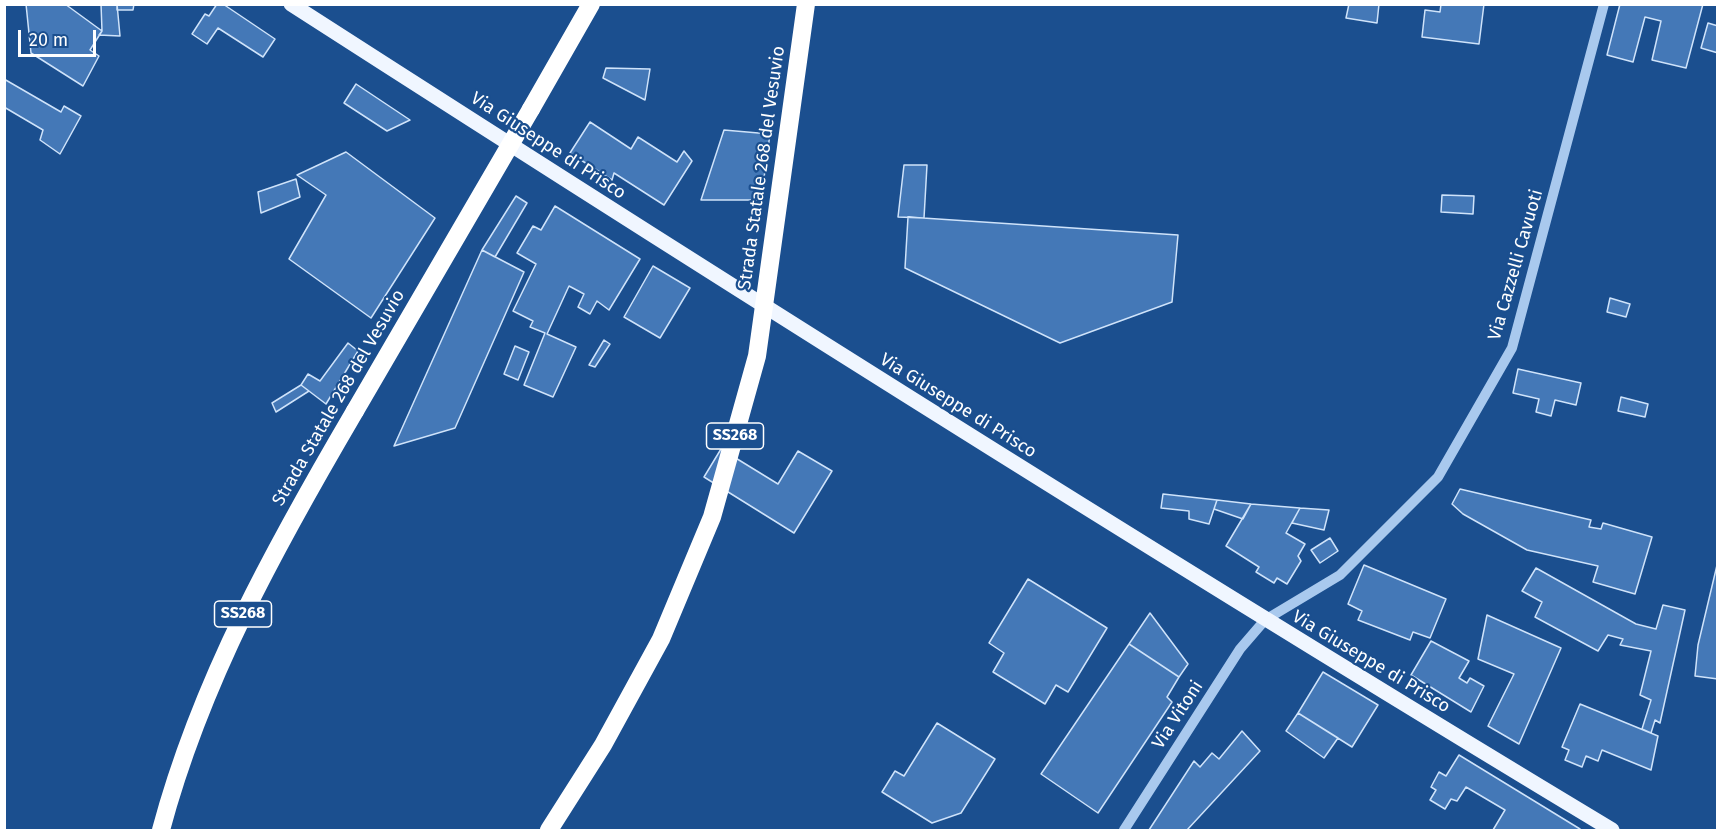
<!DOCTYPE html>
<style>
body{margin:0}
#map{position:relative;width:1722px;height:835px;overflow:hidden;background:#1b4f8f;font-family:"Fira Sans",sans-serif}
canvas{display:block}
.frame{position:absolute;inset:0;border:6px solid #fff;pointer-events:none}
.scale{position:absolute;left:18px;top:30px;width:78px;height:27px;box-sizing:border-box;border:3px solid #fff;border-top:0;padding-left:8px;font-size:18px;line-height:21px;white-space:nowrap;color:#fff;-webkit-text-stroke:4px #1b4f8f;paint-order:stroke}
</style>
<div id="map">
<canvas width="1722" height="835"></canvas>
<div class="frame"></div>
<div class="scale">20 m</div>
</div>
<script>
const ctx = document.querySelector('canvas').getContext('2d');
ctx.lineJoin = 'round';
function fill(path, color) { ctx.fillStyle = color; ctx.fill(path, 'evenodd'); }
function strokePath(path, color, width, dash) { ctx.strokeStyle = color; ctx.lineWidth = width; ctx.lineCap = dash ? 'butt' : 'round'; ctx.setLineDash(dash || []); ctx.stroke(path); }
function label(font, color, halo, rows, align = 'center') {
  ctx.font = font + ' "Fira Sans",sans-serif'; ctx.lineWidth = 4.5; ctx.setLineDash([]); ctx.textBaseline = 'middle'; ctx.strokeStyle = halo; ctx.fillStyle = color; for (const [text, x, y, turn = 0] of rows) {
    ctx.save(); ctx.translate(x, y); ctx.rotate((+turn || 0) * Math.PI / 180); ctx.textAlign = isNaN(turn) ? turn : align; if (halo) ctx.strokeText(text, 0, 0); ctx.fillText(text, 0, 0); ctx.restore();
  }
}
const building = new Path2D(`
 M26,4H65L102,31L90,50L99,56L83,86L31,53Z
 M101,4H117L120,36L99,35L102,31Z
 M117,4H134L133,10H117Z
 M217,4H223L275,39L263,57L218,28L207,44L192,34L205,14L209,16Z
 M1349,4H1379L1377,23L1346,18Z
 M1441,4H1484L1479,44L1422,37L1425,10L1440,12Z
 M1620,4H1703L1686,68L1652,60L1661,21L1645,17L1633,62L1607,55Z
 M1708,23L1718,26V53L1701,48Z
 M606,68L650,69L645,100L603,78Z
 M4,79L61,112L64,106L81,116L60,154L40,140L43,130L4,107Z
 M356,84L410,120L387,131L344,103Z
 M590,122L631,149L638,137L677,162L684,151L692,161L664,205L614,173L612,180L570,153Z
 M724,130L770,134L761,200H701Z
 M346,152L435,218L371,318L289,259L326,195L297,175Z
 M904,165H927L924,218L898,217Z
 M296,179L300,197L261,213L258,192Z
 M1442,195L1474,196L1473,214L1441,212Z
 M516,196L527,203L495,257L482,250Z
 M555,206L640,259L609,310L597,301L590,314L578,307L584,294L569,286L547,334L576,347L553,397L524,385L545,333L530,327L533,321L513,311L536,264L517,253L533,226L541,230Z
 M908,217L1178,235L1172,302L1060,343L905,268Z
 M482,250L524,272L455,428L394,446Z
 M653,266L690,288L660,338L624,317Z
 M1610,298L1630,304L1626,317L1607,312Z
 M604,340L610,344L595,367L589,365Z
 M348,343L358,351L326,404L301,385L308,374L320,381Z
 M515,346L529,352L518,380L504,374Z
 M1518,369L1581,383L1576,405L1555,400L1551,416L1536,412L1539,399L1513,393Z
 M301,385L309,391L276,412L272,403Z
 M1621,397L1648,404L1645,417L1618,411Z
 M721,449L778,484L798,451L832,471L794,533L704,477Z
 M1460,489L1591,520L1589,527L1601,529L1603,523L1652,537L1635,594L1593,582L1598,566L1527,550L1463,514L1452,504Z
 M1163,494L1217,500L1209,524L1189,519V511L1161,508Z
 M1217,500L1251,504L1243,519L1214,509Z
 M1251,504L1300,508L1286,533L1305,544L1298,556L1301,561L1287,584L1277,578L1274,583L1256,572L1259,567L1226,546Z
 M1300,508L1329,510L1324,530L1292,523Z
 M1330,538L1338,551L1320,563L1311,550Z
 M1718,561V679L1695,676L1698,645Z
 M1364,565L1446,599L1430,638L1413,632L1410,640L1358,620L1362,611L1348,604Z
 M1536,568L1636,624L1656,629L1663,605L1685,610L1660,723L1655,720L1651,733L1642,729L1651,700L1640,695L1651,651L1620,645L1623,639L1608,635L1598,651L1535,617L1542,602L1522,591Z
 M1028,579L1107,628L1068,692L1056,685L1045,704L993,672L1004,653L989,643Z
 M1150,613L1188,664L1179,677L1129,644Z
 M1487,615L1561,648L1519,744L1488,726L1514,674L1478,659Z
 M1431,641L1469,661L1459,678L1467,683L1470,678L1484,686L1471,712L1411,675Z
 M1129,644L1179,677L1167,697L1172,702L1098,813L1041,774Z
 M1323,672L1378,705L1352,747L1298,713Z
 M1580,704L1658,736L1651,770L1602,750L1598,761L1586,756L1582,767L1565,760L1569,750L1562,747Z
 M1298,713L1338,738L1324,758L1286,731Z
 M937,723L995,759L961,813L932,823L882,792L895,771L904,776Z
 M1242,731L1260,751L1187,830H1149L1194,761L1200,767L1212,753L1219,759Z
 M1459,755L1580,829L1579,830H1493L1505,810L1466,787L1457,801L1451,799L1445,809L1430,800L1436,790L1431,787L1439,772L1446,776Z`);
const minor = new Path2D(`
 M1124,830L1240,649L1265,620L1340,575L1438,477L1512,348L1604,4`);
const major = new Path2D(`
 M291,4C728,285 1167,562 1612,830`);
const highway = new Path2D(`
 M531,109L591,4
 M161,830C201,680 277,544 355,411`);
const highwayBridge = new Path2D(`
 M355,411L531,109
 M549,830L603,745L661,639L712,517L757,356L806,4`);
const shields = [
 [735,436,57],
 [243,614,57]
];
const shieldNames = [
 ["SS268",735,436],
 ["SS268",243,614]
];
const streetNames = [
 ["Via Giuseppe di Prisco",548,146,33],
 ["Strada Statale 268 del Vesuvio",762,168,-82],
 ["Via Cazzelli Cavuoti",1516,265,-74],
 ["Strada Statale 268 del Vesuvio",339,398,-60],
 ["Via Giuseppe di Prisco",958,406,32],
 ["Via Giuseppe di Prisco",1371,662,31],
 ["Via Vitoni",1178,715,-57]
];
fill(building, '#4478b7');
strokePath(building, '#cfe3fa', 1.5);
strokePath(minor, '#a9c9ee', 10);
strokePath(major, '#f0f6ff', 15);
strokePath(highway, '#fff', 18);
strokePath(highwayBridge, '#fff', 18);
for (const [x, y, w] of shields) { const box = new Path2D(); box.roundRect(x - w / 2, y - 13, w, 26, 4.5); ctx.fillStyle = '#1b4f8f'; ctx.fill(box); strokePath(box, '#fff', 1.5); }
label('bold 16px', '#fff', null, shieldNames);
label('18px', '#fff', '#1b4f8f', streetNames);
</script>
